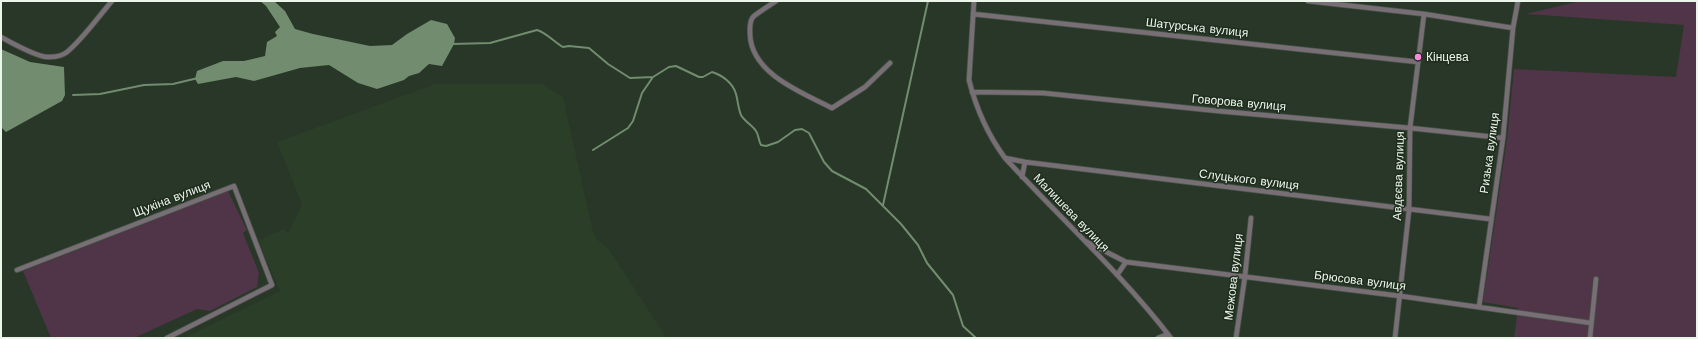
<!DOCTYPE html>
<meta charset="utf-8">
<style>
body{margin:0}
#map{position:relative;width:1698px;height:339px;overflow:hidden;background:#283727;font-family:"Work Sans",sans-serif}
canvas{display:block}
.frame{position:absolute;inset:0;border:2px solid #ecf5ea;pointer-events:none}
</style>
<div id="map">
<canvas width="1698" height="339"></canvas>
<div class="frame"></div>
</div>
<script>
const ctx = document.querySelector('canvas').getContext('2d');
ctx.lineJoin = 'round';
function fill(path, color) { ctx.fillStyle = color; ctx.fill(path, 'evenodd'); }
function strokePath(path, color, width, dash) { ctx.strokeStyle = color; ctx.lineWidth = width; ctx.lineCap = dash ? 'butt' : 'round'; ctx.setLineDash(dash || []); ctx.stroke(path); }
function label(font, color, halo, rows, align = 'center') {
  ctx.font = font + ' "Work Sans",sans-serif'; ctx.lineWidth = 3; ctx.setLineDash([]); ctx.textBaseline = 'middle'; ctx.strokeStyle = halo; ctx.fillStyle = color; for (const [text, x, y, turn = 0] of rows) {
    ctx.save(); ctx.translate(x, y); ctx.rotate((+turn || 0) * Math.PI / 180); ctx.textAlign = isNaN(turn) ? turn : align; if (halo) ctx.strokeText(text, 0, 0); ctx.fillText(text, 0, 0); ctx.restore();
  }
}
const built = new Path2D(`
 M435,84H542L563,97L593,232L598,240L608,248L667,338H184L280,291L258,241L283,229L288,233L302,205L277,142Z`);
const green = new Path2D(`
 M1580,1H1697V338H1514L1518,308L1483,302L1507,139L1514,69L1676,77L1684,25L1526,14Z
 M228,191L247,230L243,233L259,273L257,287L210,311L197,309L134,338H51L23,271Z`);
const water = new Path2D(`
 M260,1H274L285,11L295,29L313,34L370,46L392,45L407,34L431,20L447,24L455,38L454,44L442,66L429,64L419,73L409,76L404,80L377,89L358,83L329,65L300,68L254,81L236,77L198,84L195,79L197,71L223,61H244L265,56L267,42L277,36L275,32L280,27L266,6Z
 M1,49L30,62L64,67L65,95L62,101L6,132L1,127V97L2,91L1,90Z`);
const stream = new Path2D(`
 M452,44L490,43L537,30C547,33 554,42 563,47L569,46L589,48L608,64L630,78L653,77
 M73,95L100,94L144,85L173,84L198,78
 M593,150L628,128L633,121L642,93L653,77L669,67L676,66L699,77H703L712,72C722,75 733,83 736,94C738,101 738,108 741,115C744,121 752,125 756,131C759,135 758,140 761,145L766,146L778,142L795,130L802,129L809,133L824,162L832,171L866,189L901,224L918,245L927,263L953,295L963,326L976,338
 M883,205L928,1`);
const street = new Path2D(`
 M776,1C769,6 760,11 753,17C749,22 750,29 750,34C751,74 803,93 832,108L865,87L890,63
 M974,1L969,80C976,108 988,135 1005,158C1060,218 1121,273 1171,338
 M1308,1L1424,14L1513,28
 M973,14L1418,62
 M1,37C10,42 39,58 49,57C55,57 62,56 67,52C82,40 99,16 112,1
 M972,92L1043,93L1218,111L1410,128L1503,138
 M1005,158L1025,162L1490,219
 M1022,177L1025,162
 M1085,241L1126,262L1400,296L1591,323
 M17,270L234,186L272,285L167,338
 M1117,275L1126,262
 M1479,307L1503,138L1513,28L1518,1
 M1158,338L1168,334
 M1236,338L1245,276L1251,218
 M1395,338L1409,210L1410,128L1424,14
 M1590,338L1596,279`);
const markers = [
 [1418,57,4,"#fe86e1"]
];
const streetNames = [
 ["Шатурська вулиця",1197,28,6],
 ["Говорова вулиця",1239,103,5],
 ["Ризька вулиця",1490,153,-82],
 ["Авдєєва вулиця",1399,176,-88],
 ["Слуцького вулиця",1249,180,7],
 ["Щукіна вулиця",172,199,-21],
 ["Малишева вулиця",1071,213,46],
 ["Межова вулиця",1234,277,-83],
 ["Брюсова вулиця",1360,281,7]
];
const poiNames = [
 ["Кінцева",1426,57]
];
fill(built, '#2a3e28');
fill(green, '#503448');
fill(water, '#718c6e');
strokePath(stream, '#718c6e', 2);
strokePath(street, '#475546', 6);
strokePath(street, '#786e75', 4.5);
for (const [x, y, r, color] of markers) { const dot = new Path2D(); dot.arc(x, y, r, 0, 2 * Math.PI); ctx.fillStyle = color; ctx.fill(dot); strokePath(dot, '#1e2d1d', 1.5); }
label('12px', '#ecf5ea', '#1e2d1d', streetNames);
label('12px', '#ecf5ea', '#1e2d1d', poiNames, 'left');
</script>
